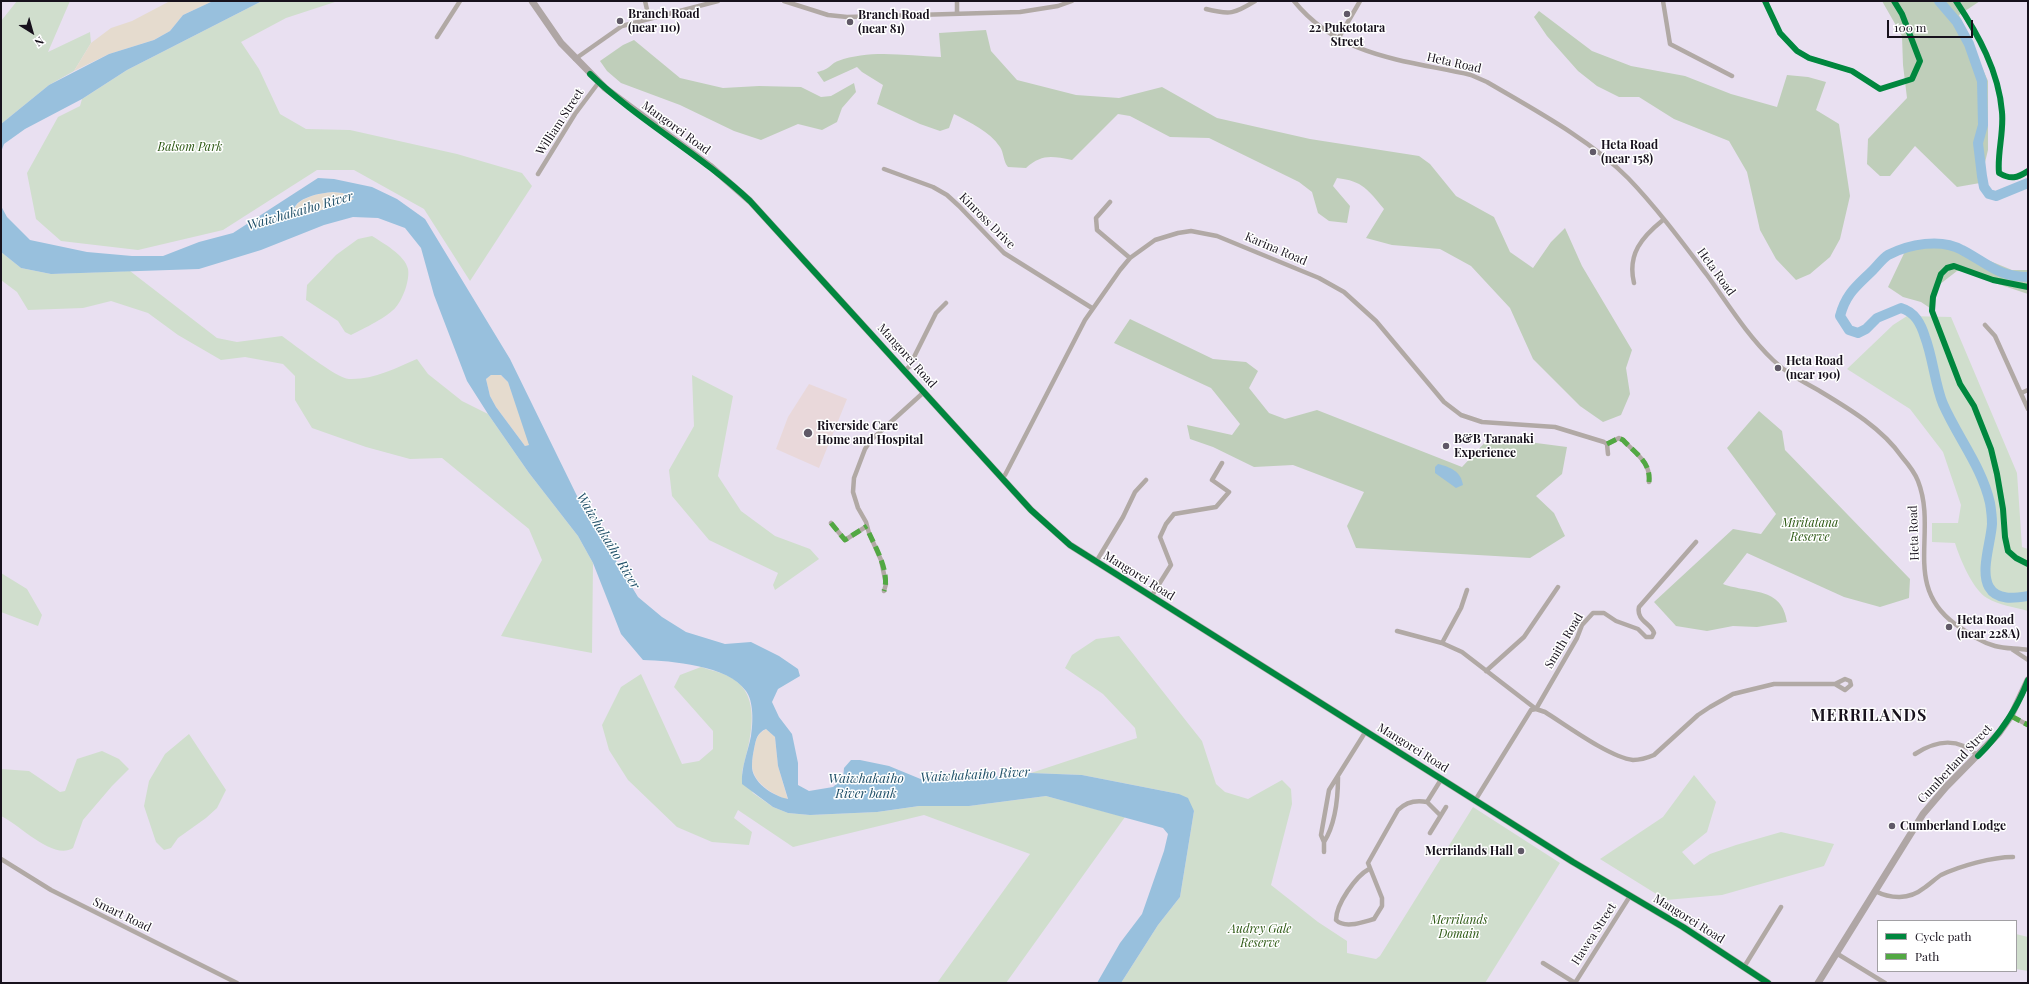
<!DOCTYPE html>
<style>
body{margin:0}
#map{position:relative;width:2029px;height:984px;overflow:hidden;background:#e9e0f1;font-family:"Playfair Display",serif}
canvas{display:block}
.frame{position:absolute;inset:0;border:2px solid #17111c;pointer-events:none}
.legend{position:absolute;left:1877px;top:920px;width:140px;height:52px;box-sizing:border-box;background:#fff;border:1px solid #a2a0a4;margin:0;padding:5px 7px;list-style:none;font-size:12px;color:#17111c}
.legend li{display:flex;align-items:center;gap:8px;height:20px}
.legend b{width:20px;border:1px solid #a2a0a4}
.north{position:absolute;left:12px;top:12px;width:40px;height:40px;-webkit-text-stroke:3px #fff;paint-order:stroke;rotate:143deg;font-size:11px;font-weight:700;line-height:16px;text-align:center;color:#17111c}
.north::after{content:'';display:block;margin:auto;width:14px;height:18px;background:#17111c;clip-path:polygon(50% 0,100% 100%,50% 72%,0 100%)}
.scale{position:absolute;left:1887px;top:20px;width:86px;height:18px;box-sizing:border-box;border:2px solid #17111c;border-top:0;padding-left:5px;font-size:12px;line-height:14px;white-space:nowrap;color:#17111c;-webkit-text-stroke:3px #fff;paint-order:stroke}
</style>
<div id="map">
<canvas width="2029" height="984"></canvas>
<div class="frame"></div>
<ul class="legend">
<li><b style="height:5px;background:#00873e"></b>Cycle path</li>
<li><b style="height:5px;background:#52a843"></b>Path</li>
</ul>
<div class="north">N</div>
<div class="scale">100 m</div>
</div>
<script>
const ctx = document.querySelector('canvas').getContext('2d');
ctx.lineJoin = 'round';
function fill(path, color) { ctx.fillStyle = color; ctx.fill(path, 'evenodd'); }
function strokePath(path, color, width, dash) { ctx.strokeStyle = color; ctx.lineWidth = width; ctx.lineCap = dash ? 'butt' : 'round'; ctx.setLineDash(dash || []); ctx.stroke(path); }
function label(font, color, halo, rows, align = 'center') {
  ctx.font = font + ' "Playfair Display",serif'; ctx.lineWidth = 3; ctx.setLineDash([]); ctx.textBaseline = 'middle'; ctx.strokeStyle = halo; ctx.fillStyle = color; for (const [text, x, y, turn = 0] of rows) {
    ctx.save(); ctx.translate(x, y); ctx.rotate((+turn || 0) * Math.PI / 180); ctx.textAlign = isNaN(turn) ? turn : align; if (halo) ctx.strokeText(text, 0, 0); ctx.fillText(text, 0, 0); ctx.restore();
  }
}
const medical = new Path2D(`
 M809,384L847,399L819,468L776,449L788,417Z`);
const green = new Path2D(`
 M17,1H70L48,52L90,32L91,43L74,71L49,85L1,124V21Z
 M262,1H338L286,18L241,42L259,69L280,114L306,129L350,130L457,154L522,173L532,186L470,281L424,209L354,170H317L223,230L138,250L61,241L36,219L27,173L58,117L80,106L82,99L127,70Z
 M372,236C383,243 405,255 408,269C410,280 403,299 396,307C388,317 363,329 351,335L345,332L338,321L306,300L307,285L336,255L358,239Z
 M1,252L21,268L51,274L130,271L217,338L237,342L282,336C295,345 336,378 349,379C373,380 396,368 417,359L428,374L462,401L488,414L529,473L578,536L593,563L592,653L501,636L542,560L529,529L442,458L410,459L366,447L312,428L295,400V376L283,364L245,357L221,360L178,335L148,313L111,301L83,308L28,310L17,292L1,280Z
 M1907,316L1951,317L2017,473L2022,547L2028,549V611C2014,607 1999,605 1987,598C1973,590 1960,559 1955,543L1932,542V523H1958L1961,505L1943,452L1910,409L1847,369L1893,325Z
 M692,375L733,396L718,476L741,511L775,536L810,549L819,559L775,590L773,585L778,573L709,540L672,496L669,470L694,426Z
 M1,573L27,589L42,615L38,626L1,612Z
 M1119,636L1202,741L1216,784L1225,792L1248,799L1282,780L1291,789L1292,804L1271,885L1318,922L1347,941V953L1376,959L1380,956L1473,807L1560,863L1485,983H1121L1158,925L1180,897L1194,811L1179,794L1082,775L1031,773L1137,738L1135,728L1103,694L1065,668L1072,655L1096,639Z
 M701,667C710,670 721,672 730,677C765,696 749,743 742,773L753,793L773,807L788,813L810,815L877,812L919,806H969L1046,796L1125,817L1006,983H937L1030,854L924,815L793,847L738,810L734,818L752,832L749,845L712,842L677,827L628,780L609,750L602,725L621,687L641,674L682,764L699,761L713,749V731L674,687L680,675Z
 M189,734L226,790L217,808L206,818L178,838L171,848L164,850L156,842L144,806L149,781L165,754Z
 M102,751L119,759L129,769L112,786L83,820L73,848C53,861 19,824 1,816V769L29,771L60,792L65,791L77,759Z
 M1694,775L1716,802L1707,832L1682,852L1694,865L1710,854L1736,845L1781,832L1834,844L1824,866L1722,895L1666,900L1600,859L1663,817Z
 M2016,934L2028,937V971L2016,969Z`);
const forest = new Path2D(`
 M1882,1H1980L1959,15L1988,81V150L1980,183L1957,187L1915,146L1890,176H1880L1867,164L1868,139L1907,98L1903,65L1902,36Z
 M1539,11L1592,51L1631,66L1685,76L1731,94L1777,107L1787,75L1808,77L1826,82L1816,110L1839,124L1850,196L1840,239L1830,257L1810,274L1796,280L1776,259L1760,230L1747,172L1729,141L1674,119L1639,97H1619L1597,86L1578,71L1547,36L1534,17Z
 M986,30L991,51L1017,80L1076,95L1119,98L1162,87L1217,118L1310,139L1419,156L1430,164L1456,196L1494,217L1510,252L1533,268L1551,242L1565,228L1582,266L1632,350L1626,368L1630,394L1621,415L1603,422L1580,406L1533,359L1510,308L1471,266L1440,249L1392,245L1366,238L1384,209C1368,190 1363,181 1337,178L1333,186L1350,206L1347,223L1329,221L1318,213L1312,192L1299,182L1209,138L1170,137L1130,116L1118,114L1072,160C1051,156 1042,154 1026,168L1008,167C1003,161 1004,153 1000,147C989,131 971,123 954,114L949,128L940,131L920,124L877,104L883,85L862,72L857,67L824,82L817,72C831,69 830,64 838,61C871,49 907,56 941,57L939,33Z
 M634,40L680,78L723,88L759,86L801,87L821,97L831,96L854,83L856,92L842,108L837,122L822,130L798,124L761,140L734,131L680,105L621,83L607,71L600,61L623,45Z
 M1908,245L1947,248L1990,261L2012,270H2028V294L1992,282L1966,270L1957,271L1935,288L1930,308L1921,302L1903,297L1888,287Z
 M1130,319L1213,359L1246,362L1258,371L1249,388L1269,413L1285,419L1317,410L1462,467L1490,437L1567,447L1562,474L1536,496L1554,513L1565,536L1530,558L1356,548L1347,526L1364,492L1293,465L1254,467L1213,447L1190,439L1187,425L1232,435L1240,424L1211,388L1114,343Z
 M1759,411L1782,431L1785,450L1910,579L1909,598L1880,607L1844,597L1747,553L1723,584C1750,594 1782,586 1787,622L1757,627L1733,626L1707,631L1676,626L1654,602L1733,529L1761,534L1776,514L1727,448Z`);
const sand = new Path2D(`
 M170,1H213L183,15L170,31L154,40L109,54L74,71L91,43L111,28L132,21Z
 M333,192L343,193L355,199L307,215L293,213C295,197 321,193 333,192Z
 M491,375H501L508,382L530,445L525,446L496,407L490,396L486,379Z
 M766,729L775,737L778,766L788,800C773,795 752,782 752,765C752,760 753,754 754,749C756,739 757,734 766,729Z`);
const water = new Path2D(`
 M213,1H262L127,70L82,99L25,129L4,144L1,152V124L49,85L109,54L154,40L170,31L183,15Z
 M318,178L334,179L372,187L397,199L425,219L510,359L578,498L638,597L662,617L686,632L725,644L751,642L779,656L798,669L800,676L778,689L772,702L779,717L792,734L798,763V785L809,791L833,787L843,778L844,768L851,760H860L889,766L923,780L950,781L1031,773L1082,775L1179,794L1188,798L1194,811L1180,897L1158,925L1121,983H1097L1120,943L1142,914L1164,851L1168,834L1163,828L1046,796L969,806H919L877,812L810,815L788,813L773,807L742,784C741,767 748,752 751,736C753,723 754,702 746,691C728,665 671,661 643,660L621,634L593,563L578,536L529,473L488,414L467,381L434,295L421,248L405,228L378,218L353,217L324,225L261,250L199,269L51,274L21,268L1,252V206L7,217L30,240L87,252L132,256H163L199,242L233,233ZM333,192L343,193L354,199L307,215L293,213C294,197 321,193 333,192ZM491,375H501L508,382L529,445L525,446L496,407L490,396L486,379ZM766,729L775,737L778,766L788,799C773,796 751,782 752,765C752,759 753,754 754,749C756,739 757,733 766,729Z
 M1438,464C1450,467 1461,471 1463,485L1456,488L1435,473V467Z`);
const river = new Path2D(`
 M1939,1L1957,22L1969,44L1982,81L1983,125L1978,143L1982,176L1984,187L1989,194L1996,196L2028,183
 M2028,277C1998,277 1987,263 1962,250C1941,238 1909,244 1888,255C1883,258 1878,265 1873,270C1857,286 1846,293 1840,316L1849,330L1858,333L1866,329L1877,318L1901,308C1915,312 1921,324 1925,337C1933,358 1935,385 1943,404C1958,438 1982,467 1990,503C1991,509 1992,518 1992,524C1991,542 1980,571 1989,587C1997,601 2015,598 2028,596`);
const street = new Path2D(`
 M645,1L649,18
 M784,1L828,15L847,17L1020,12L1058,6L1072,1
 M957,1V14
 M1294,1C1340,58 1406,60 1471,75L1487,82C1533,109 1591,140 1628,178C1656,207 1682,242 1707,275C1728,304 1747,335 1773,360C1786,373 1802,381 1818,390C1848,408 1882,428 1902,457C1908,464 1915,473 1918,481C1938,532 1902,585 1955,624C1968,633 1980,642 1995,646C2006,649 2017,648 2028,650
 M1663,1L1670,44L1732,76
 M1765,1L1780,33L1797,51L1809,58L1852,71L1880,89
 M1206,9C1230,15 1234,14 1255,1
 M437,37L460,1
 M1338,39L1360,1
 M575,59L622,26L718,1
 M884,169L933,187L947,195L959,206L1004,253L1092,308
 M538,174L575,114L599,82
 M1110,202L1096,218L1097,230L1130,258
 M1634,283C1627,254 1642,237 1663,220
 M1985,325L1995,336L2028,409
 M905,370L909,367L936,313L946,303
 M2021,393L2028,390
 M1607,444L1619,438L1623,440C1636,454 1651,462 1649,482
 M1002,478L1005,475L1085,320L1120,270L1130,258L1155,240L1178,233L1191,231L1217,236L1319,278L1344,292L1376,321L1444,402L1461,415L1482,422L1555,427L1604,442L1607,444L1608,454
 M831,523L845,540L867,526
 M1096,562L1123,517L1135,492L1146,480
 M884,591L886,584L881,560L869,533L866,522L858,508L853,492L854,478L865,449L871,440L924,392
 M1151,597L1171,565L1160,537L1166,524L1174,514L1216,507L1229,492L1212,480L1222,463
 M1397,631L1442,643L1462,652L1536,709L1545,712C1566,725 1609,757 1633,760C1640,760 1647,758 1654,755L1698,715L1710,707L1733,694L1774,684H1835L1845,679L1850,681L1851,685L1845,690L1835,684
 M1442,643L1461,608L1467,590
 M2013,650L2028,660
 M1486,671L1524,637L1558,587
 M2011,716L2028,725
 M1915,754C1937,740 1958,737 1978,756
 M1476,799L1531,710L1536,709L1577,638L1582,625L1593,613H1604L1616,621L1638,629L1646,637H1652L1654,633C1651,623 1636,621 1639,607L1696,542
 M1427,802L1440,815
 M1430,833L1446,807
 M1324,842C1336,823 1338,799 1338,777
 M1324,852V842L1321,835L1329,790L1366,731
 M1,859L51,890L237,983
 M1369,869C1356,876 1336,904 1336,920C1345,929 1363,922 1374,919L1382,906V898L1368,863L1398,810C1406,802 1417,800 1427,802L1442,778
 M1875,891C1891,899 1909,900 1924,888C1930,884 1935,879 1941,875C1960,866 1992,857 2013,857
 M1836,953L1885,983
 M1543,963L1575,983
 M1744,967L1781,907
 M1575,983L1630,896`);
const secondary = new Path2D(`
 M532,1L561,43L605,88L710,166L750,201L1031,510L1070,545L1573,862L1683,927L1768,983
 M1818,983L1923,814L1946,787L1999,733L2011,716L2028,680`);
const quiet = new Path2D(`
 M712,1V2
 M1607,444L1619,438L1623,440C1636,454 1651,462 1649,482
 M831,523L845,540L867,526
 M869,533C877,550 890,573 884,591
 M2011,716L2028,725`);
const cycleway = new Path2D(`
 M1765,1L1780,33L1797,51L1809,58L1852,71L1880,89L1912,79L1920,61L1902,14L1894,1
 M1956,1C1978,34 1999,72 2002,112C2004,133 1997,153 1999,173C2011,180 2017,178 2028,171
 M590,74C639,121 700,154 750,201L1031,510L1070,545L1573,862L1683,927L1768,983
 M2028,287L1993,280L1954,266L1947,268L1941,274L1933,297L1932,311L1960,384L1974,406L1991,449L1997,474L2003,509L2005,537L2008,551L2016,558L2028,564
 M1978,756C2000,734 2017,709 2028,680`);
const markers = [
 [1347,14,4,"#605967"],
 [620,21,4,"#605967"],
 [850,22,4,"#605967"],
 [1593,152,4,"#605967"],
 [1778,368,4,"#605967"],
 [808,433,5,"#605967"],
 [1446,446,4,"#605967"],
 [1949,627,4,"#605967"],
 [1892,826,4,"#605967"],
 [1521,851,4,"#605967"]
];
const poiNames = [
 ["Branch Road",628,14],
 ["(near 110)",628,28],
 ["Branch Road",858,15],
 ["(near 81)",858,29],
 ["22 Puketotara",1347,28,"center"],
 ["Street",1347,42,"center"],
 ["Heta Road",1601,145],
 ["(near 158)",1601,159],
 ["Heta Road",1786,361],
 ["(near 190)",1786,375],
 ["Riverside Care",817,426],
 ["Home and Hospital",817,440],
 ["B&B Taranaki",1454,439],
 ["Experience",1454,453],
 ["Heta Road",1957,620],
 ["(near 228A)",1957,634],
 ["Cumberland Lodge",1900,826],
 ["Merrilands Hall",1513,851,"right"]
];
const streetNames = [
 ["Heta Road",1454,63,13],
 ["William Street",560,122,-57],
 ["Mangorei Road",676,128,36],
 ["Kinross Drive",987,221,45],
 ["Karina Road",1276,249,23],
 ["Heta Road",1716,272,54],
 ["Mangorei Road",907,356,48],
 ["Heta Road",1914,533,-92],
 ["Mangorei Road",1139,576,32],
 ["Smith Road",1564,641,-59],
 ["Mangorei Road",1413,748,32],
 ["Cumberland Street",1955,764,-47],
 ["Smart Road",122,915,26],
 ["Mangorei Road",1689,919,32],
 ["Hawea Street",1594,934,-57]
];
const parkNames = [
 ["Balsom Park",190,147],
 ["Miritatana",1810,523],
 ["Reserve",1810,537],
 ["Merrilands",1459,920],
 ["Domain",1459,934],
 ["Audrey Gale",1260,929],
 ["Reserve",1260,943]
];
const waterNames = [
 ["Waiwhakaiho River",300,211,-16],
 ["Waiwhakaiho River",608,541,59],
 ["Waiwhakaiho River",975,775,-3],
 ["Waiwhakaiho",866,779],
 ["River bank",866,794]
];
const districtNames = [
 ["MERRILANDS",1869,716]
];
fill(medical, '#e9d8da');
fill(green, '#d0decd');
fill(forest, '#bfceba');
fill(sand, '#e5dbce');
fill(water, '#98c0dd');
strokePath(river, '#98c0dd', 10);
strokePath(street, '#b1a9a5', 4.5);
strokePath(secondary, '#afa6a5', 7);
strokePath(quiet, '#52a843', 5, [10, 5]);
strokePath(cycleway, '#00873e', 6);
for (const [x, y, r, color] of markers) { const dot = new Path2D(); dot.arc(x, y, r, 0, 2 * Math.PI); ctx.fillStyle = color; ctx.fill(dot); strokePath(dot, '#fff', 1.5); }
label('bold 12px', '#17111c', '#fff', poiNames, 'left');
label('12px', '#17111c', '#fff', streetNames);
label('italic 12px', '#2b5712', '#fff', parkNames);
label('italic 13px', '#205069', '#fff', waterNames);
ctx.letterSpacing = '1px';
label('bold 16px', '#17111c', '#fff', districtNames);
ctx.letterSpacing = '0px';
</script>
